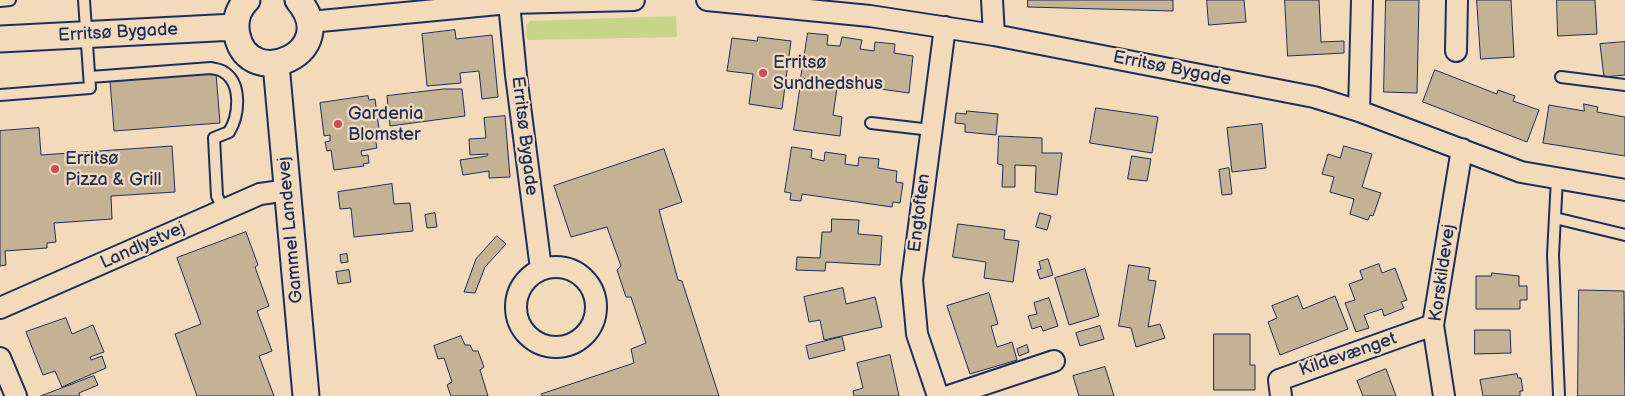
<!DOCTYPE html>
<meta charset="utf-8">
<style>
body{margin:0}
canvas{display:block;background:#f2daba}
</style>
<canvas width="1625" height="396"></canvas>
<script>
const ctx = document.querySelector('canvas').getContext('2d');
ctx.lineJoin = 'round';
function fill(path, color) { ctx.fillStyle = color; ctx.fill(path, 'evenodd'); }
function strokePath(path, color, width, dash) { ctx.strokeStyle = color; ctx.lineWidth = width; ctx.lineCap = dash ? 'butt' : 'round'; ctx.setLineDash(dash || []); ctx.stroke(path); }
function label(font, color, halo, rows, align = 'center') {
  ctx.font = font + ' "Balsamiq Sans",sans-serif'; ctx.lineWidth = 4.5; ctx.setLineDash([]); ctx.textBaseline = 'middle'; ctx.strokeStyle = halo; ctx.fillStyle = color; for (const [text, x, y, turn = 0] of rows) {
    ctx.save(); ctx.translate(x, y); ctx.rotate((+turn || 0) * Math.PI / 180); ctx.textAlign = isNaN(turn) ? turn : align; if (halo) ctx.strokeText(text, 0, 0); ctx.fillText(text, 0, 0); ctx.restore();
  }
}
const green = new Path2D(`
 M676,16L677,37L528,40L526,35L527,24L530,21Z`);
const building = new Path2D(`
 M1028,0H1173V11L1028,7Z
 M1207,0H1244L1246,22L1209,25Z
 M1285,0H1319L1321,42L1344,41V53L1288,56Z
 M1386,0H1419L1417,93L1384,92Z
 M1477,0H1511L1514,57L1481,59Z
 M1557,0H1595L1597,34L1558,36Z
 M455,30L456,39L492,35L498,97L482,99L479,71L460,73L461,83L427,86L422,34Z
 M808,33L828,35L827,45L840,46L842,37L862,40L860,49L874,51L875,42L895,44L894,53L913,56L909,93L801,78Z
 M758,37L791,41L782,109L749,104L753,74L727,71L732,38L757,41Z
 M1625,42V75L1604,77L1600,44Z
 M1435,70L1497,94L1498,90L1515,96L1513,101L1539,110L1527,142L1423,102Z
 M216,73L220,123L114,131L110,81Z
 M801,83L837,88L833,115L842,117L840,136L794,130Z
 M444,89H462L465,116L390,126L387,96Z
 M368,96L369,100L375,99L380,136L375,137L377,148L361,151L362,156L368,155L369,163L363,164L364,166L334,170L331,150L327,151L325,142L330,141V135L324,136L320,103Z
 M1584,104L1598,107L1597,112L1625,117V156L1543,143L1549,105L1584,111Z
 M1096,108L1158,117L1152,153L1090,143Z
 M967,111L998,114L996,135L965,132V124L955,123L956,113L966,114Z
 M505,116L510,177L489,178V171L463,175L460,160L487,156L488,154L470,155L469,139L486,138L484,118Z
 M1262,124L1266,168L1232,172L1227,128Z
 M39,128L41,155L172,146L175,192L111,196L112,219L54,223L56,242L47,243V248L5,251L6,265L0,266V131Z
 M999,136L1042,138V153H1062L1057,195L1035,192L1036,166L1015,165V187H1002L1003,165L998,164Z
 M1344,146L1372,154L1362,187L1381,193L1373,216L1370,215L1368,220L1350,214L1354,199L1330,192L1334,177L1322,174L1328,154L1340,158Z
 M792,147L812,150L811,158L824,161L825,152L846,155L845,164L858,166L859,157L879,159L878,168L897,171L896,182L903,183L900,203L893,202L892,207L802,194L801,201L790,200L791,193L785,192Z
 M664,149L682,202L659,210L678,280L682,281L719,396H542L541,394L634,363L631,349L646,343L631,297H626L617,270L621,266L607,227L571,237L554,186Z
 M1132,156L1151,159L1147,181L1128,179Z
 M1229,168L1232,194L1222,195L1219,170Z
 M392,184L394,204L410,203L413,231L354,237L351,208L340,209L338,192Z
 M435,213L437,227L427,228L425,215Z
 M1040,213L1051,216L1047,230L1036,227Z
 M832,219L859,220L858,234L882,236L880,265L826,262L825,271L796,270L797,257L820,258L822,232H831Z
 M958,224L1005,230L1004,239L1019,241L1013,282L984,278L986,262L953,257Z
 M246,232L258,265L255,267L269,306L257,311L272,351L259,356L274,396H197L175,334L201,324L177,258Z
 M497,236L506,244L485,267L475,293L464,292L476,259Z
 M347,254L348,262L341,263L340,255Z
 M1048,259L1053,275L1040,279L1037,270L1041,269L1039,262Z
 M1379,264L1382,273L1395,268L1407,300L1401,302L1404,308L1384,316L1382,309L1364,315L1369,328L1356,332L1345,303L1355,300L1349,284L1363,279L1360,271Z
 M1129,265L1150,268L1148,280L1156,281L1148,327L1160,324L1165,338L1136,347L1131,328L1119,326Z
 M1085,269L1099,316L1069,325L1055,278Z
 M349,270L351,282L338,284L336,272Z
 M1492,273L1519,276V286H1527V300H1520V309H1476V276H1491Z
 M843,288L846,304L875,297L882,327L824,340L820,320L809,322L804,297Z
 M1579,290L1624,291L1625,396H1578Z
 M989,293L998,324L991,326L997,347L1012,342L1017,360L970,374L947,306Z
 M1298,296L1303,309L1335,296L1348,329L1280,355L1268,322L1277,318L1272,306Z
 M1049,298L1058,326L1043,331L1041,326L1032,329L1028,316L1037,314L1034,303Z
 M66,318L72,334L93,325L104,352L90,357L91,360L102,356L106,368L62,387L55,371L43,375L26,332Z
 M1100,326L1104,339L1080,346L1076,333Z
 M1475,330H1510L1511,353L1475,354Z
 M1214,334H1250V365H1255V390H1214Z
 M461,336L465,345H470L473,351H478L484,367L480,370L488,396H451L447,385L452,382L444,358L438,359L434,346Z
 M842,337L845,350L809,359L806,346Z
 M1027,345L1029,352L1019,356L1017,349Z
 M890,355L899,396H854L853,391L863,388L857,363Z
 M1105,367L1114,396H1079L1073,376Z
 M1386,369L1396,396H1363L1357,381Z
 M1517,374L1518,378H1521L1523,391H1520V396H1483L1480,380Z
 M94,376L98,385L79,393L80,396H41Z`);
const service = new Path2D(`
 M0,1L10,0
 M90,77L211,68C214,69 219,69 222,71C243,82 239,116 229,132L214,138L217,196L224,211
 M1561,77L1625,85
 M0,95L90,88L84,0
 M871,123L931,130
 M1557,178L1553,255L1559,396
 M1555,218L1625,235`);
const minor = new Path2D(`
 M707,0L870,16L994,35L1314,97L1359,111L1521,172L1625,190
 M992,0L994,35
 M509,3L516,75L541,269
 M310,22L509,3L634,0
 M1456,51L1457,0
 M1359,111L1362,0
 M516 307a40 40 0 1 1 80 0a40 40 0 1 1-80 0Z
 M0,308L260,194L288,190
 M0,358L16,396
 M938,396L917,334L912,280L945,27
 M949,396L1054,361
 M1281,396L1279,380L1433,325
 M1444,396L1433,325L1462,149`);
const tertiary = new Path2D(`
 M247,0C238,9 234,22 237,35C249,93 343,52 298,0
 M0,39L235,27
 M276,64L306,396`);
const markers = [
 [763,73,5,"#d1495b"],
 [338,124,5,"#d1495b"],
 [55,169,5,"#d1495b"]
];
const streetNames = [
 ["Erritsø Bygade",118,33,-3],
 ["Erritsø Bygade",1172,69,11],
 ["Erritsø Bygade",524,136,83],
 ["Engtoften",920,213,-83],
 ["Gammel Landevej",291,230,-95],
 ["Landlystvej",143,246,-24],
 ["Korskildevej",1443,273,-82],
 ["Kildevænget",1348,355,-19]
];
const poiNames = [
 ["Erritsø",773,63],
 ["Sundhedshus",773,84],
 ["Gardenia",348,114],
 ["Blomster",348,135],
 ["Erritsø",65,159],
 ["Pizza & Grill",65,180]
];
fill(green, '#c7d589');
fill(building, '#c5b194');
strokePath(building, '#1b2f5e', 1);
strokePath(service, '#1b2f5e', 14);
strokePath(minor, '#1b2f5e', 24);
strokePath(tertiary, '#1b2f5e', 29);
strokePath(service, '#f2daba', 10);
strokePath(minor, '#f2daba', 20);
strokePath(tertiary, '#f2daba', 25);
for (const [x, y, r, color] of markers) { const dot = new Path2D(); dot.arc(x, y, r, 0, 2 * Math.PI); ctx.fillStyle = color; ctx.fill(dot); strokePath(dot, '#f2daba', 2); }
label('18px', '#1b2f5e', '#f2daba', streetNames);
label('18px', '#1b2f5e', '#f2daba', poiNames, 'left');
</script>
